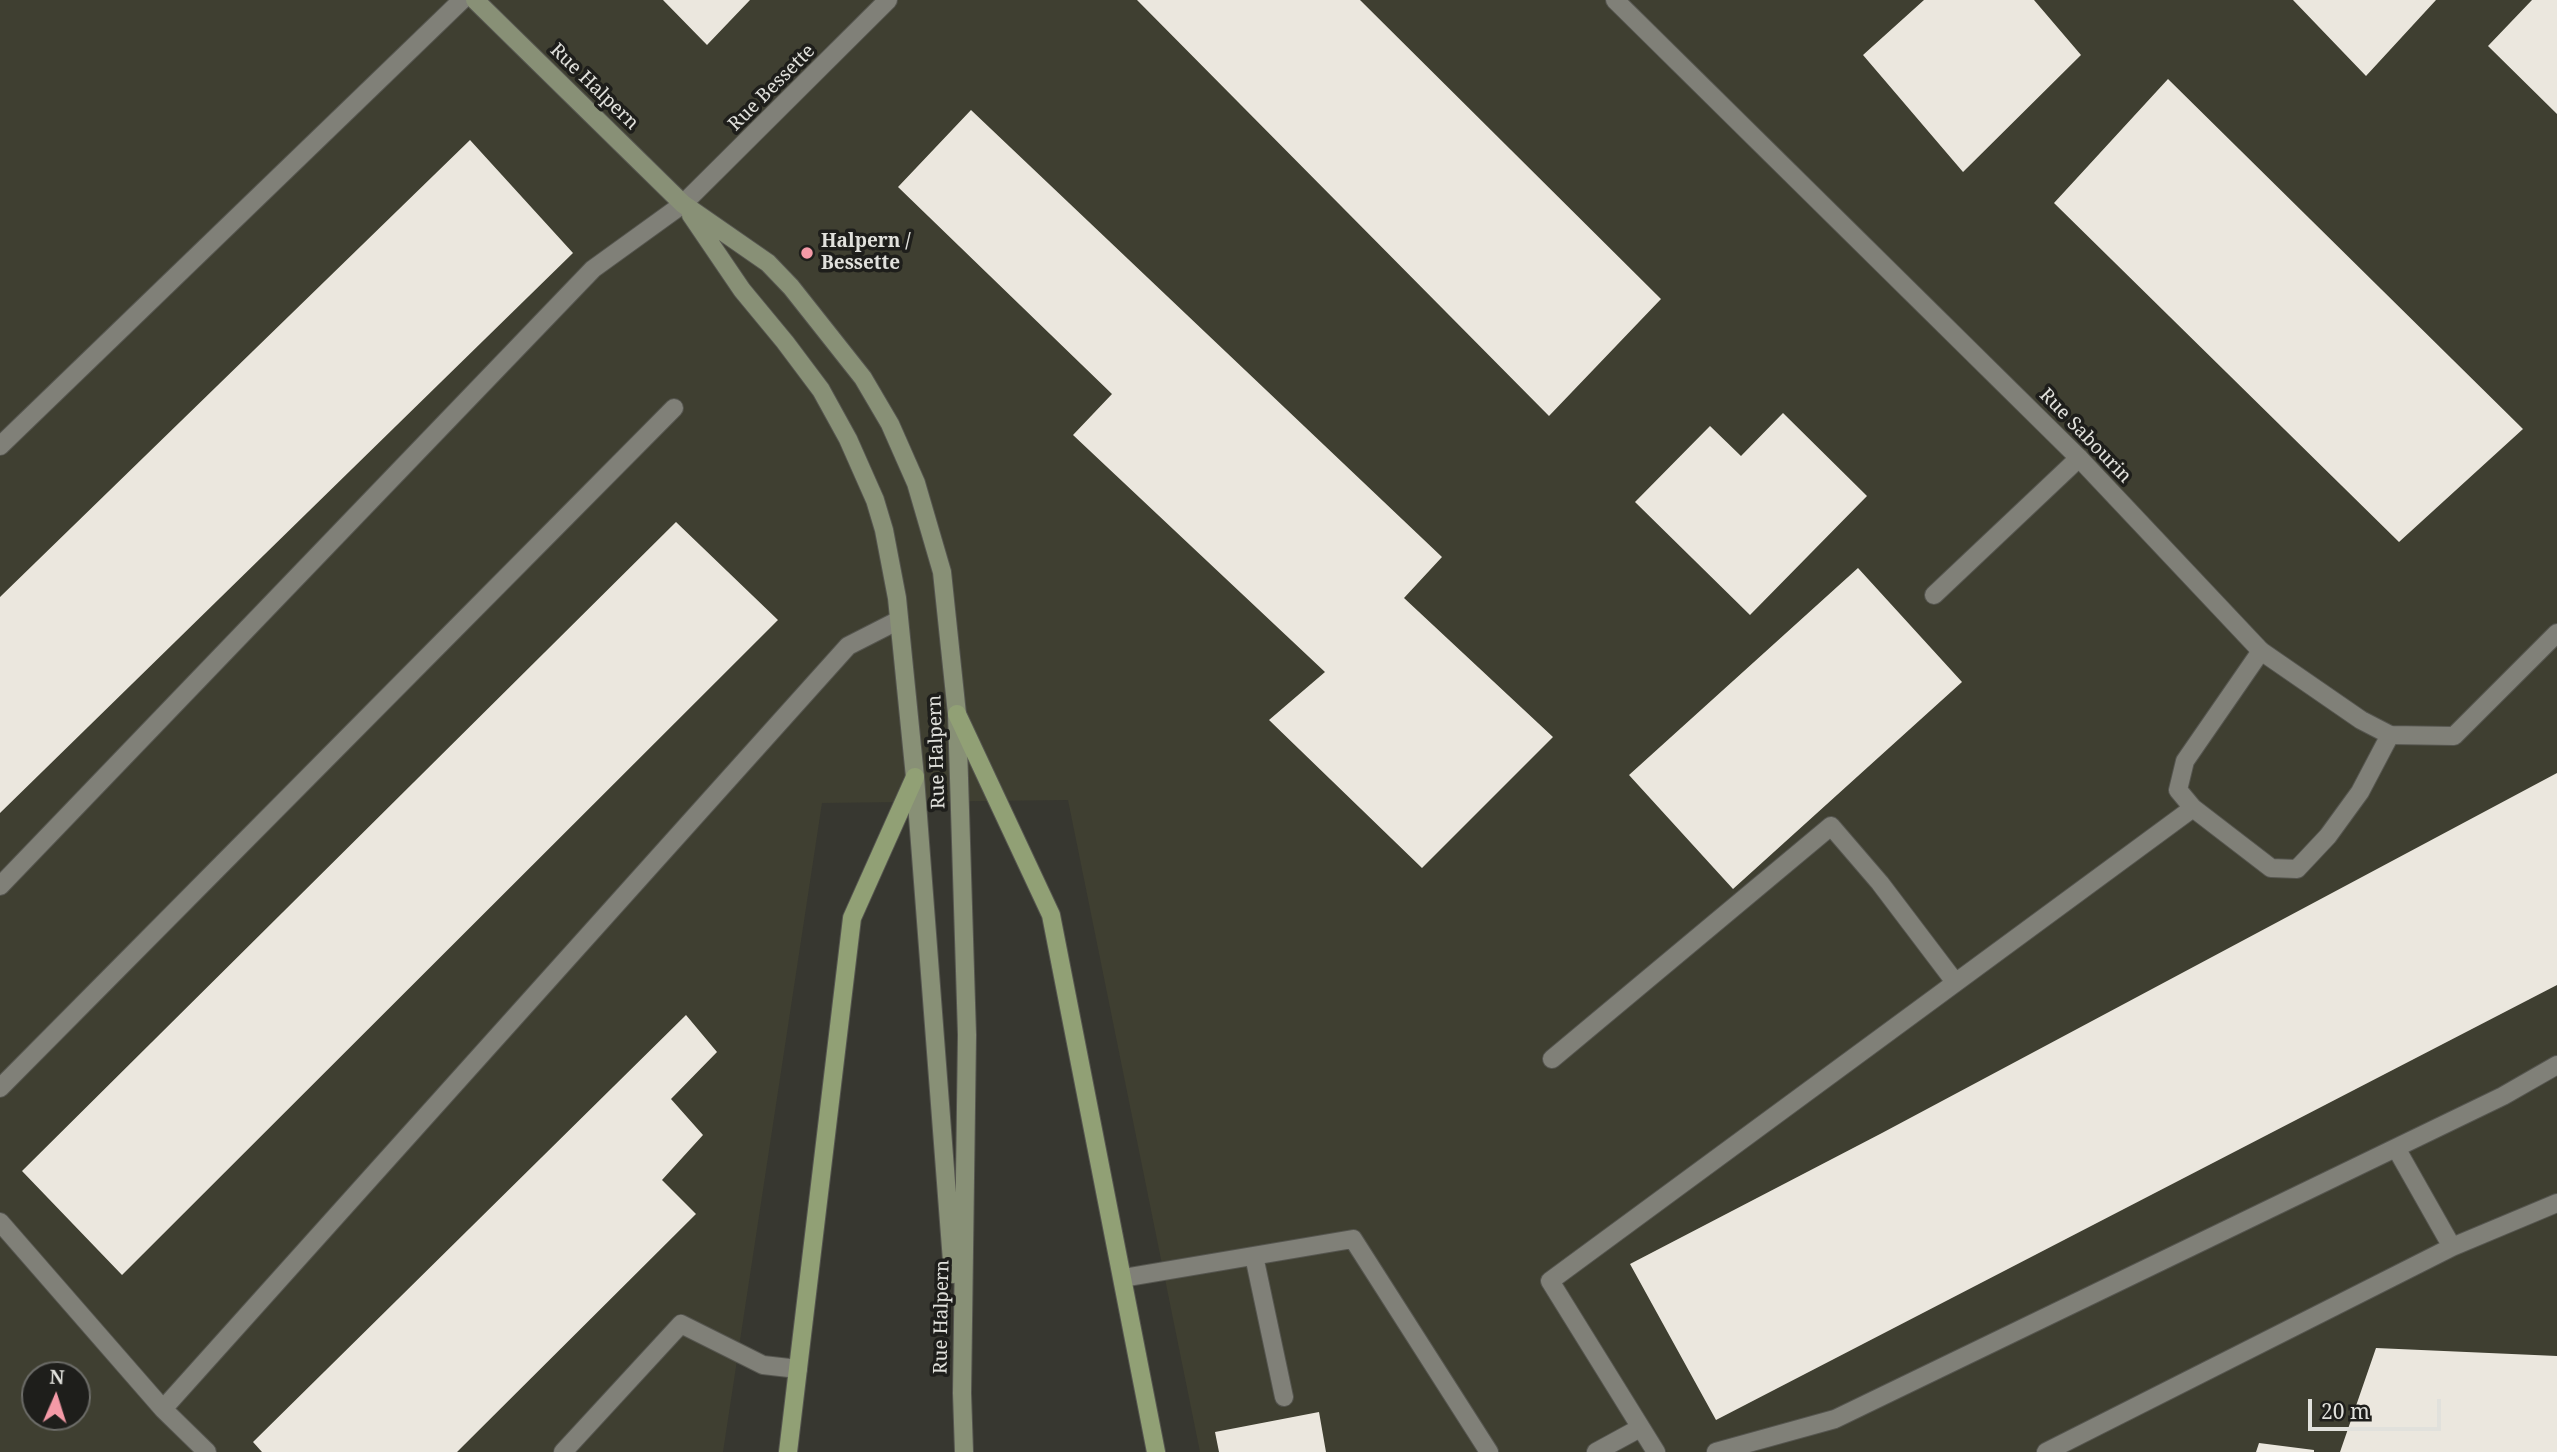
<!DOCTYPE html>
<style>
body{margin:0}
#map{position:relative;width:2557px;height:1452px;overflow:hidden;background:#373730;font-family:"Noto Serif",serif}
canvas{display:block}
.north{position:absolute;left:21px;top:1361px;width:70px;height:70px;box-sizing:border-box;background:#1e1e1b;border:2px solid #6c6c68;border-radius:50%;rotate:3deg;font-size:19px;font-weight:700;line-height:28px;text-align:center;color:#e1e1dc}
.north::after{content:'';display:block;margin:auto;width:24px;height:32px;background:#f49aa7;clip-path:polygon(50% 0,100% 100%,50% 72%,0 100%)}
.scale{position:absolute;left:2308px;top:1399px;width:133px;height:32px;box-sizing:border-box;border:4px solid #e1e1dc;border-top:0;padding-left:9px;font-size:21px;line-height:24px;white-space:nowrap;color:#e1e1dc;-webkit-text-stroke:5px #1e1e1b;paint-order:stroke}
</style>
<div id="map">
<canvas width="2557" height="1452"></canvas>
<div class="north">N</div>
<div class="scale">20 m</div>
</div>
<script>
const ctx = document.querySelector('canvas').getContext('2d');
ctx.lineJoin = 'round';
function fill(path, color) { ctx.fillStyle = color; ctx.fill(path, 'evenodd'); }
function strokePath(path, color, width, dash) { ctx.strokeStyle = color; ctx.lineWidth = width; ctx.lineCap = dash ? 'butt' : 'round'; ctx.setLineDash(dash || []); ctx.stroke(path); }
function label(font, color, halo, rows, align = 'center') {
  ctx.font = font + ' "Noto Serif",serif'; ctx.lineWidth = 7; ctx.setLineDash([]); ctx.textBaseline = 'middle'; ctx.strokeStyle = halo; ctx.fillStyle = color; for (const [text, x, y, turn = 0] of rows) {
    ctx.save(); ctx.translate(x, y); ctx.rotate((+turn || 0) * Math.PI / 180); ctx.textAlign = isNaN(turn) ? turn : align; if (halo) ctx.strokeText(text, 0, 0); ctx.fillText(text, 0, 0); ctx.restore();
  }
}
const built = new Path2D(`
 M0,0H2557V1452H1200L1068,800L822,803L723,1452H0ZM35,1375H77V1417H35Z`);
const building = new Path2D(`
 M663,0H750L707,45Z
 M1137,0H1360L1661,299L1549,416Z
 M1924,0H2034L2081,55L1963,172L1863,55Z
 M2293,0H2436L2366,76Z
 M2532,0H2557V114L2488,46Z
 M2168,79L2523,429L2399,542L2054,203Z
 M971,110L1442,557L1404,598L1553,737L1422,868L1269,720L1325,672L1073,435L1112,394L898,187Z
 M470,140L573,253L0,813V597Z
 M1783,413L1867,496L1750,615L1635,502L1710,426L1741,456Z
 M676,522L778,620L122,1275L22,1171Z
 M1858,568L1962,682L1733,889L1629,775Z
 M2557,773V985L1716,1420L1630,1264L1882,1133Z
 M686,1015L717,1052L671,1099L703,1135L662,1180L696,1214L457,1452H262L253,1442Z
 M2376,1348L2557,1356V1452H2340Z
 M1319,1412L1326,1452H1219L1215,1432Z
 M2259,1443L2314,1450V1452H2256Z`);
const lane = new Path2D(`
 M0,446L462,0
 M1934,595L2079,458
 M2193,808L2271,868L2297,869L2328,836L2360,792L2390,735
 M0,886L593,269L683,204
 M1552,1059L1831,826L1880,883L1955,982
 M0,1088L674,408
 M2396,1148L2452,1247
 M0,1222L163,1409L848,646L899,620
 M1254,1256L1284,1397
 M1123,1278L1353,1239L1489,1452
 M163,1409L207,1452
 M563,1452L681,1324L763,1365L798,1369
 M1596,1452L1640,1428
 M1656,1452L1550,1281L2193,808L2178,790L2185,761L2261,651
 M1716,1452L1835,1419L2503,1096L2557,1065
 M2046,1452L2452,1247L2557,1203`);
const street = new Path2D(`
 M1615,0L2079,458L2261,651L2361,720L2390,735L2454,736L2557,633
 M683,204L888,0`);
const secondary = new Path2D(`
 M475,0L683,204L768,263L791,287L863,378L890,424L916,483L942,572L957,714L967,1035L962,1393L964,1452
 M691,215L742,290L785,342L821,390L848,439L875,500L884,530L897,598L915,777L953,1274`);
const primary = new Path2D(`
 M957,714L1051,915L1156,1452
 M788,1452L852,918L915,777`);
const markers = [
 [807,253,7,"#f49aa7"]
];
const streetNames = [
 ["Rue Halpern",594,87,44],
 ["Rue Bessette",772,88,-45],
 ["Rue Sabourin",2085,436,46],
 ["Rue Halpern",937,752,-92],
 ["Rue Halpern",942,1317,-89]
];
const poiNames = [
 ["Halpern /",821,242],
 ["Bessette",821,264]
];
fill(built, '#3f3f31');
fill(building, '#ebe7de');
strokePath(lane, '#55554f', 20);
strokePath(street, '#55554f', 20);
strokePath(secondary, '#55554f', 20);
strokePath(primary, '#55554f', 20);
strokePath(lane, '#808078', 18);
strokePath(street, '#808078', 18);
strokePath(secondary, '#889076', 18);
strokePath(primary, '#91a075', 18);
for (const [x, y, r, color] of markers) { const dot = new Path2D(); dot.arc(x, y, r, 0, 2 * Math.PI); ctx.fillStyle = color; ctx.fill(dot); strokePath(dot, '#1e1e1b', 2.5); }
label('19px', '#e1e1dc', '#1e1e1b', streetNames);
label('bold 19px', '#e1e1dc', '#1e1e1b', poiNames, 'left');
</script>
